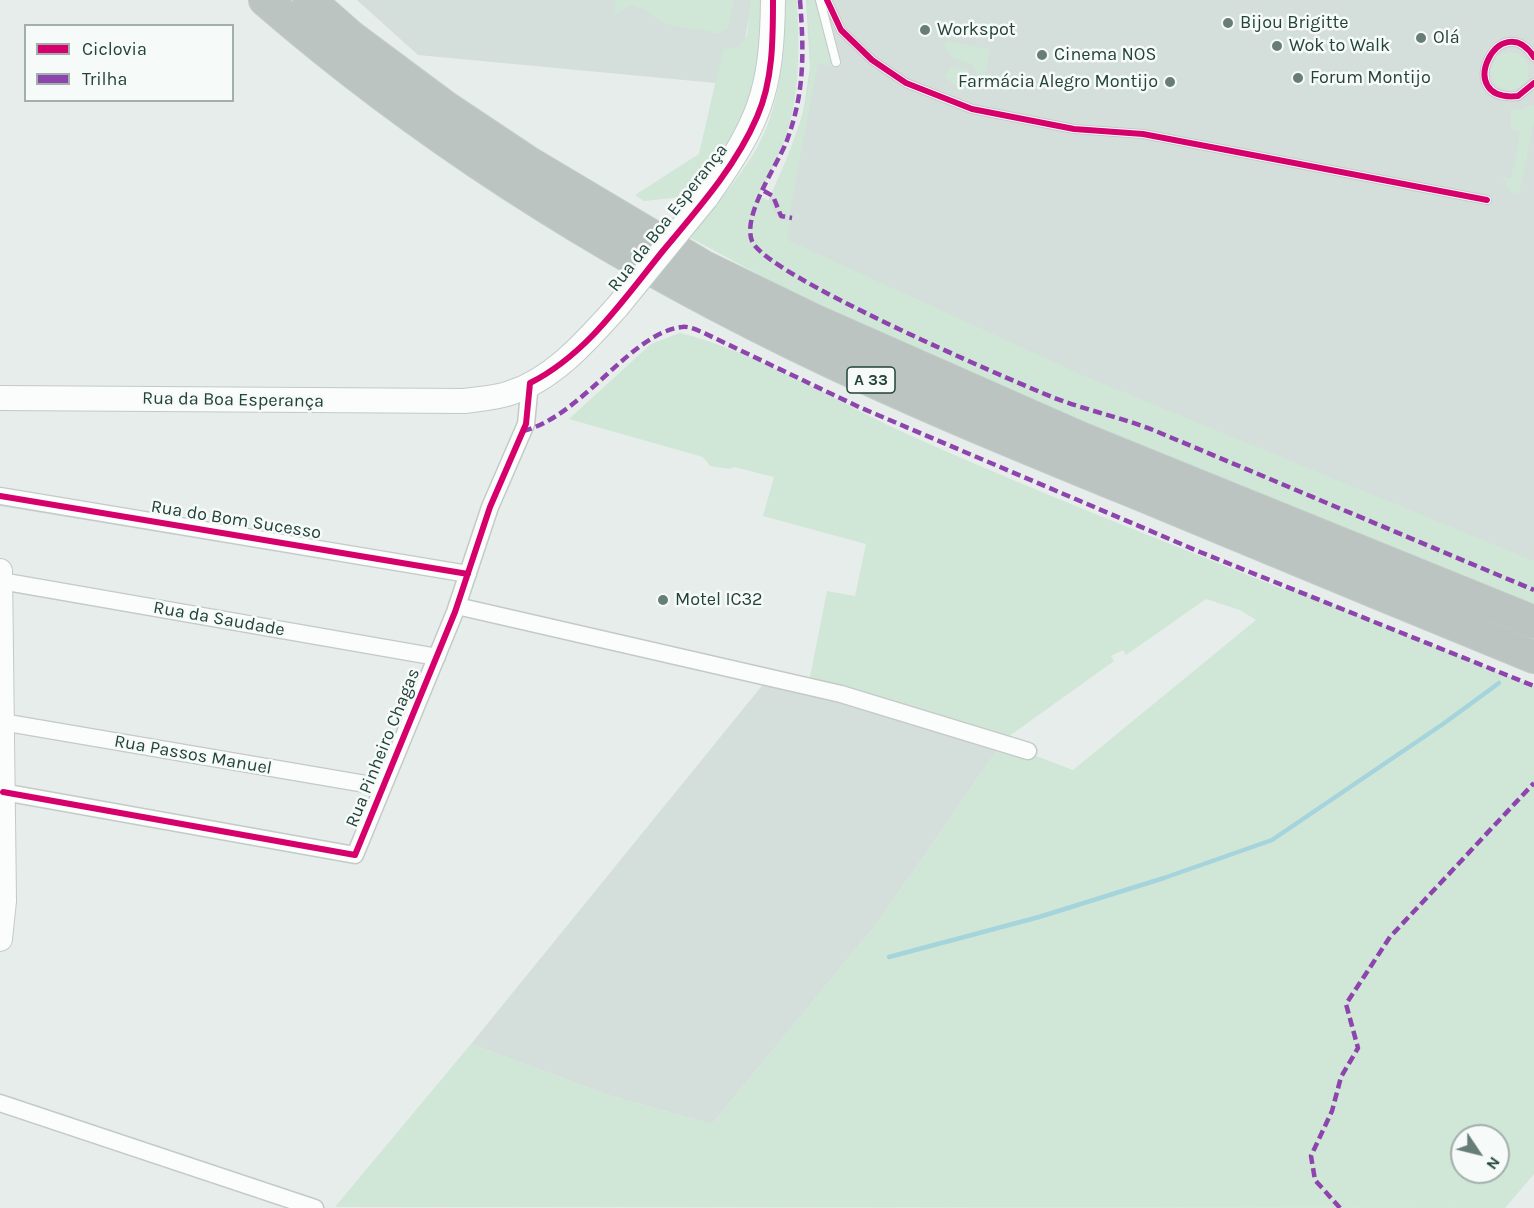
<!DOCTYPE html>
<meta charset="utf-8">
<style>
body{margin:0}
#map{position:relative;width:1534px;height:1208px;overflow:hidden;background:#e7edea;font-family:Karla,sans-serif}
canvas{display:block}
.legend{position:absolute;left:24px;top:24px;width:210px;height:78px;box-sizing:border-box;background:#f6faf8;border:2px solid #a1b0ac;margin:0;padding:8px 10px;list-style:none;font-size:18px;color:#22423a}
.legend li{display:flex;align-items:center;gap:12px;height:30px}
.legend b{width:30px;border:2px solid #a1b0ac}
.north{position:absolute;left:1450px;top:1124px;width:60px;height:60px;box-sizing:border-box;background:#f6faf8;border:2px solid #a1b0ac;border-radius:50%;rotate:125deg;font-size:16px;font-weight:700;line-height:24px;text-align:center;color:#22423a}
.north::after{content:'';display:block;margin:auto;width:21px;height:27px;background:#677e78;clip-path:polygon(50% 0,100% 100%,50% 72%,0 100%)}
</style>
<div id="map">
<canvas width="1534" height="1208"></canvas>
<ul class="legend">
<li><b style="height:8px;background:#d6006c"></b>Ciclovia</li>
<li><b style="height:8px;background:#8e44ad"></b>Trilha</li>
</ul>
<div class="north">N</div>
</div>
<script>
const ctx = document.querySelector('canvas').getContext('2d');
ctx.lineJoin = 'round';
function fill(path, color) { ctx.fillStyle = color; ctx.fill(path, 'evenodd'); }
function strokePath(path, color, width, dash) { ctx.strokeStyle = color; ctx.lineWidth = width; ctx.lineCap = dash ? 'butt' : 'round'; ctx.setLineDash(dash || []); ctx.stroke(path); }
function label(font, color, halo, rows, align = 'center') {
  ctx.font = font + ' Karla,sans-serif'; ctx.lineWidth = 5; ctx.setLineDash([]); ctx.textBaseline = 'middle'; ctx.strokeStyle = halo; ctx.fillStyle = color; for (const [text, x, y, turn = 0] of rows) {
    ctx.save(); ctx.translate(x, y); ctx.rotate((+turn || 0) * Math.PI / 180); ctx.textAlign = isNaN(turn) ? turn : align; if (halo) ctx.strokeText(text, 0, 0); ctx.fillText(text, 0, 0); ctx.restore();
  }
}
const built = new Path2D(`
 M357,0H752L737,85L418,55Z
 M806,0H1534V586L780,265L760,220L788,156L803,114L810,67Z
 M765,682L1002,743L878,922L712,1124L608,1095L471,1044Z`);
const green = new Path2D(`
 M616,0H734L728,28L718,34C702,29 685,29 670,25C653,21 652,10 631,5L613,16Z
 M751,0H764L760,60L742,125L702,185L690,196L644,201L635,195L699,154L723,49L738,47L747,36Z
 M786,0H797C801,77 799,128 758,196L770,201C773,211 777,220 788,221L792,218L788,240L1085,376L1534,561V610L1043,405L821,308L689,237C711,209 736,183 754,153C782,106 784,52 786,0Z
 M806,0H814L831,60V66L818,64L789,217L780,213L772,193C790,153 807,114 810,70C812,47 808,23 806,0Z
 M946,41L990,49L985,76L977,75L973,65L953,58L945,47Z
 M1491 71a19 19 0 1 1 38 0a19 19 0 1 1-38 0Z
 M951,66L968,70L970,86L968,90L954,86L945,76Z
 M1530,105L1534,106V122L1519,195L1511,193L1502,177L1511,178L1520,132L1511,129V109L1520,110Z
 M680,333C755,351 835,401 907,434C1031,490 1159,539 1285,590L1289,587L1534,686V1174L1505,1208L335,1207L471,1044L608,1095L712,1124L878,922L1002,743L1073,770L1256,620L1240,610L1206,599L1126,655L1123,650L1111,656L1114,661L1008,737L809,682L827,591L855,596L866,544L763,516L774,477L734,467L729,469L710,466L703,457L569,419L651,344ZM1462,1136H1498V1172H1462Z`);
const stream = new Path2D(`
 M889,957L1039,917L1164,878L1272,840L1443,724L1499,683`);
const lane = new Path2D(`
 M820,0L836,62
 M827,0L841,30L872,60L906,83L972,109L1074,129L1143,134L1487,200
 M1534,57C1500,5 1451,103 1518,96L1534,83`);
const street = new Path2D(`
 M0,496L468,574
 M1,581L437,657
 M457,606L841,694L1028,751
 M2,722L383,787
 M3,792L355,855L455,612L490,507L526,424L530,383
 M0,1103L315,1208`);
const secondary = new Path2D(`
 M706,198C759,123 772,93 773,0
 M0,398L464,401C479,399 496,398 510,393C554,379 587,340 617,307
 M0,571L4,901L0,939`);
const highway = new Path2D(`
 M265,0C423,137 602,250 790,342C908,400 1032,450 1154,500C1281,553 1407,605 1534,657
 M309,0L351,37L445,107L526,161L704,267L813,320L1080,438L1534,622`);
const secondaryBridge = new Path2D(`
 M617,307L706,198`);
const quiet = new Path2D(`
 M800,0C804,52 805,93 786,143C776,167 742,216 752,241C765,275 1006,378 1052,397C1085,410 1120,417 1153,430C1280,483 1407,537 1534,590
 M764,191L773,196L781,216L792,218
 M523,431C583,416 630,333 682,327C689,326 697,330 704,333L859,407L1200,552L1534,686
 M1340,1208L1315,1180L1311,1156L1332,1111L1341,1077L1358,1048L1346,1004L1390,937L1534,783`);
const cycleway = new Path2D(`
 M827,0L841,30L872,60L906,83L972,109L1074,129L1143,134L1487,200
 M1534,57C1500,5 1451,103 1518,96L1534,83
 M0,496L468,574
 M3,792L355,855L455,612L490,507L526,424L530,383C586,355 624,299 662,252C697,210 735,168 757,117C773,81 773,39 773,0`);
const markers = [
 [1228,23,6,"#677e78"],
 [925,30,6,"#677e78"],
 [1421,38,6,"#677e78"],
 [1277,46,6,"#677e78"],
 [1042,55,6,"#677e78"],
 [1298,78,6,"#677e78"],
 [1170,82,6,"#677e78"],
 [663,600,6,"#677e78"]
];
const shields = [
 [871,380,48]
];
const shieldNames = [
 ["A 33",871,380]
];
const poiNames = [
 ["Bijou Brigitte",1240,23],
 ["Workspot",937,30],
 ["Olá",1433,38],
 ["Wok to Walk",1289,46],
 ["Cinema NOS",1054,55],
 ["Forum Montijo",1310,78],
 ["Farmácia Alegro Montijo",1158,82,"right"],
 ["Motel IC32",675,600]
];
const streetNames = [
 ["Rua da Boa Esperança",668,218,-52],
 ["Rua da Boa Esperança",233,400,1],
 ["Rua do Bom Sucesso",236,520,9],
 ["Rua da Saudade",219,619,10],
 ["Rua Pinheiro Chagas",383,748,-68],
 ["Rua Passos Manuel",193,755,10]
];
fill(built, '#d4deda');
fill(green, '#d0e6d7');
strokePath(stream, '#a6d4dc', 4.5);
strokePath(lane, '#c4cac7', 10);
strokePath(street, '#c4cac7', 19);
strokePath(secondary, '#c2cac7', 26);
strokePath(highway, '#c2ccc9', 34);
strokePath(lane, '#fbfcfc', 8);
strokePath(street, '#fbfcfc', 16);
strokePath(secondary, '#fbfcfc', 24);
strokePath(highway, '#bcc4c2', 32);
strokePath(secondaryBridge, '#c2cac7', 26, []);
strokePath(secondaryBridge, '#fbfcfc', 24);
strokePath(quiet, '#8e44ad', 4.5, [9, 4.5]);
strokePath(cycleway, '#d6006c', 6);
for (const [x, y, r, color] of markers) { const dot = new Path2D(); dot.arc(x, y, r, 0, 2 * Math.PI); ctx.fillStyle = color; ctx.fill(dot); strokePath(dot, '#f6faf8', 2); }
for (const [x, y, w] of shields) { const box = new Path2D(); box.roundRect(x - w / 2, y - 13, w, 26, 4.5); ctx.fillStyle = '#f6faf8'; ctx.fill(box); strokePath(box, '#22423a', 1.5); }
label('bold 16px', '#22423a', null, shieldNames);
label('18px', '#22423a', '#f6faf8', poiNames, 'left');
label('18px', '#22423a', '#f6faf8', streetNames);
</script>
